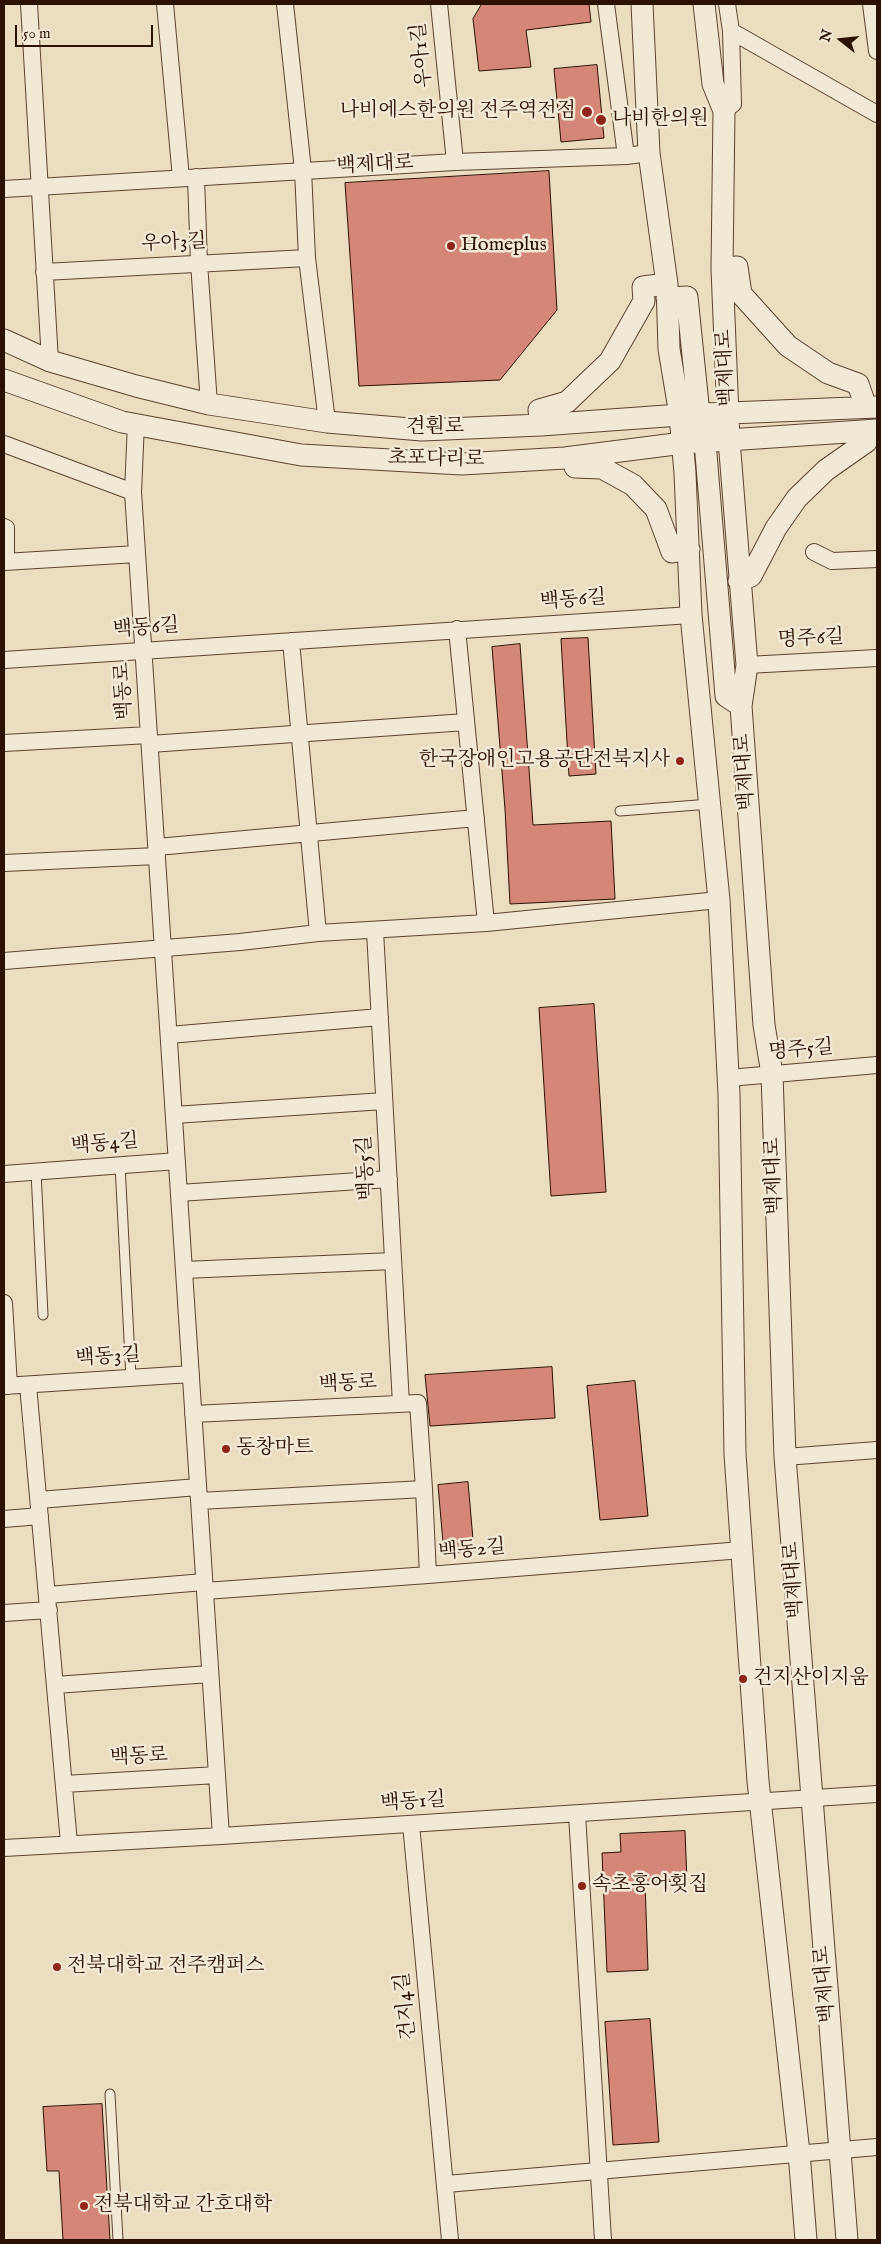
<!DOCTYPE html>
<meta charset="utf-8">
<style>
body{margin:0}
#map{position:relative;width:881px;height:2244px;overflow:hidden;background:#eaddc0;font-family:"IM FELL English",serif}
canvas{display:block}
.frame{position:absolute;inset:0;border:5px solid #2c1000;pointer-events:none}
.north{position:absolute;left:816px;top:15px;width:50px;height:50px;-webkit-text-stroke:4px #f1e9d6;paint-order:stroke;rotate:286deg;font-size:14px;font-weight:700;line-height:20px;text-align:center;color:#2c1000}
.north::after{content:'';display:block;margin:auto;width:18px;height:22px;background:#2c1000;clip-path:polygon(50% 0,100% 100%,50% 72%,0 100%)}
.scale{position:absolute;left:15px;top:25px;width:138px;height:22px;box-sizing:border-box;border:2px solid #2c1000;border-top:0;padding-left:6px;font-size:15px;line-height:18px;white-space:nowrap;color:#2c1000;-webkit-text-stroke:4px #f1e9d6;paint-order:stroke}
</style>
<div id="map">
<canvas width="881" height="2244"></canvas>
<div class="frame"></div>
<div class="north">N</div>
<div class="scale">50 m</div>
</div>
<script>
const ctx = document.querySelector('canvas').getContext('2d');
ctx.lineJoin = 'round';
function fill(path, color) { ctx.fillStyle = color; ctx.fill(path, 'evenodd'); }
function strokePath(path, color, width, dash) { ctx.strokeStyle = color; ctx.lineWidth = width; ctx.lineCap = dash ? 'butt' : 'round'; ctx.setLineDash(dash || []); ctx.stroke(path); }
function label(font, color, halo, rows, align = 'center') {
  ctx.font = font + ' "IM FELL English","Noto Serif KR",serif'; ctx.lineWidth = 5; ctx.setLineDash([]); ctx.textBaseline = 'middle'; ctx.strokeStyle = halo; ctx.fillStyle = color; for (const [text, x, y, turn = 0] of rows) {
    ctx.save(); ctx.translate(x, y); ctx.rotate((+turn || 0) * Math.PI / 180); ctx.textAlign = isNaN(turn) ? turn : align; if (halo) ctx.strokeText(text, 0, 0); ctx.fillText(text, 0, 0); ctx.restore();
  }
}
const building = new Path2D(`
 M482,4H589L591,22L526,30L531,67L479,71L473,19Z
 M597,65L604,138L561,142L554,69Z
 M549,171L557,310L500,380L359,386L345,183Z
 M588,638L596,774L569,776L561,639Z
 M520,644L533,825L611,821L615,899L510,904L505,809L492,647Z
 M594,1004L606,1192L551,1196L539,1008Z
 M552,1367L555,1418L430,1426L425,1375Z
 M635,1381L648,1516L600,1520L587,1386Z
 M468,1482L474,1551L444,1554L438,1485Z
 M685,1831L687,1881L645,1882L648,1970L607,1972L602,1853L621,1852L620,1834Z
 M650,2019L659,2142L613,2145L605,2022Z
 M102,2104L110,2240H63L59,2171H47L43,2107Z`);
const service = new Path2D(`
 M620,811L710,804
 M120,1165L131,1378
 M36,1172L43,1315
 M110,2094L118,2240`);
const minor = new Path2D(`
 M29,4L50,361
 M165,4L181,178
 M285,4L303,170L307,258L327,422
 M439,4L455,162
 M606,4L626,156
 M871,4L877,51
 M731,31L877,114
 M724,111L733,104L731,31L727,4
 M196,177L199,263L209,404
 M4,189L455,162L626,156L649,153
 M44,272L307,258
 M136,423L133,492L221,1836
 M4,444L133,492
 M4,527L6,528V562
 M814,552L832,561L877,559
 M4,562L137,554
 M457,629L486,923
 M291,641L318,933
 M4,660L691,615
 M747,665L877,658
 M4,743L149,735
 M150,744L466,722
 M157,847L476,818
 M4,863L157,856
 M375,931L401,1404
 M4,961L240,942L318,933L486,923L719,900
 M169,1035L380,1017
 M729,1078L877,1065
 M174,1115L384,1101
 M4,1174L177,1161
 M179,1193L389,1179
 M184,1270L393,1261
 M4,1303L9,1386
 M28,1385L69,1843
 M4,1386L191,1374
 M193,1414L418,1403L424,1489
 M785,1457L877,1450
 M39,1500L198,1487
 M199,1501L424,1489L428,1575
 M4,1519L40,1516
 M205,1591L428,1575L742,1550
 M48,1595L204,1582
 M4,1613L49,1610
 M55,1685L210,1674
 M64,1784L217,1775
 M577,1814L603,2240
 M411,1824L450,2240
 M4,1848L221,1836L877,1794
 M446,2184L877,2147`);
const tertiary = new Path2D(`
 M642,4L649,153L667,284L669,349L680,415L685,473L691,615L719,900L729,1094L735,1454L758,1781L799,2153L806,2240
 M704,4L713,84L724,111L722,269L729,440L747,665L741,706L764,1025L772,1074L785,1457L847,2240
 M722,269L737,267L741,294L788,346L828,373L858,384L866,407
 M667,298L687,297L699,414L710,424
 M4,340L50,361L136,386L209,404L327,422L422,430L541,425L680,415L877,407
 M4,380L122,422L301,455L462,464L565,458L683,443L877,430
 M541,425L539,410L567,402L610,361L644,301L643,287L667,284
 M695,431L705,442L726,696L741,706
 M575,467L602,468L633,485L656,509L672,552L689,549
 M739,581L751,576L776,528L797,498L826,470L866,442L864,431`);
const markers = [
 [587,112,6,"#8f2418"],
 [601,120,6,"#8f2418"],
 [451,246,5,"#8f2418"],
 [680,761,5,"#8f2418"],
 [226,1449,5,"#8f2418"],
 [743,1679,5,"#8f2418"],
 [582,1886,5,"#8f2418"],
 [57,1967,5,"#8f2418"],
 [84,2206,5,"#8f2418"]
];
const streetNames = [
 ["우아1길",423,55,-96],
 ["백제대로",375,166,-3],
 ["우아3길",174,244,-3],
 ["백제대로",727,368,-93],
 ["견훤로",435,428],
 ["초포다리로",436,460,1],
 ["백동6길",573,601,-4],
 ["백동6길",146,629,-4],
 ["명주6길",811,640,-3],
 ["백동로",125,691,-93],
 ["백제대로",746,772,-94],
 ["명주5길",801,1051,-5],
 ["백동4길",105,1145,-5],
 ["백동5길",367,1168,-93],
 ["백제대로",775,1176,-92],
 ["백동3길",108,1358,-4],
 ["백동로",348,1385,-3],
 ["백동2길",472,1551,-5],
 ["백제대로",795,1580,-94],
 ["백동로",139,1758,-3],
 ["백동1길",413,1803,-4],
 ["백제대로",826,1984,-95],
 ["건지4길",407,2006,-96]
];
const poiNames = [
 ["나비에스한의원 전주역전점",576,112,"right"],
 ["나비한의원",612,120],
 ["Homeplus",461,246],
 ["한국장애인고용공단전북지사",670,761,"right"],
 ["동창마트",236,1449],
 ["건지산이지움",753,1679],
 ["속초홍어횟집",592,1886],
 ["전북대학교 전주캠퍼스",67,1967],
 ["전북대학교 간호대학",94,2206]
];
fill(building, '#d48678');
strokePath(building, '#2c1000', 1);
strokePath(service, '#5c4330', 11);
strokePath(minor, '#5c4330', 18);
strokePath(tertiary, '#5c4330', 23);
strokePath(service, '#f1e9d6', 9);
strokePath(minor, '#f1e9d6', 16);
strokePath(tertiary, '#f1e9d6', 21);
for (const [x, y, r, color] of markers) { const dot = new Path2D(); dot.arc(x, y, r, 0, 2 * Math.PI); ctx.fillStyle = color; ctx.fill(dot); strokePath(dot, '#f1e9d6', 2); }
label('20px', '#2c1000', '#f1e9d6', streetNames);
label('20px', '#2c1000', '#f1e9d6', poiNames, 'left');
</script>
